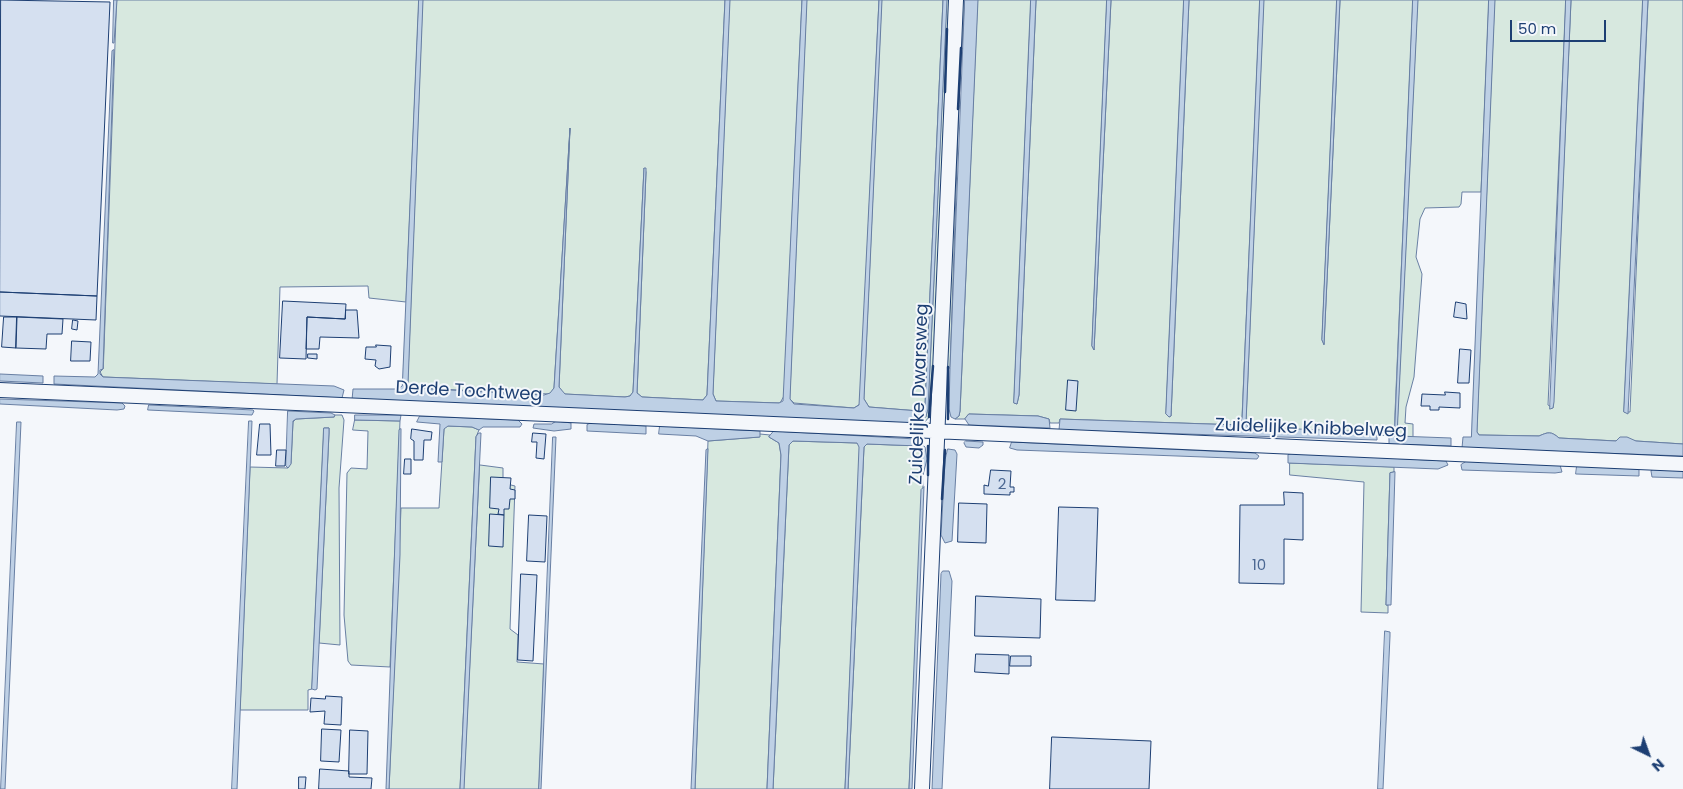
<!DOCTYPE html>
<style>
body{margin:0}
#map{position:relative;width:1683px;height:789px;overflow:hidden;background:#f4f7fb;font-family:Poppins,sans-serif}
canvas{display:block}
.north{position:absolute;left:1623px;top:729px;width:50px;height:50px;-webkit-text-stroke:4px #f4f7fb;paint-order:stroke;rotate:138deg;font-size:14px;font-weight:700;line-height:20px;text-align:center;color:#1d3f73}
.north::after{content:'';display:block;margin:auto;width:18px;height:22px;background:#1d3f73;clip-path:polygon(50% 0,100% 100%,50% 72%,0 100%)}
.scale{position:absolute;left:1510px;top:20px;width:96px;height:22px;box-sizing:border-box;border:2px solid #1d3f73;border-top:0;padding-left:6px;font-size:15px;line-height:18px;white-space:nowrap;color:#1d3f73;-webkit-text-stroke:4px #f4f7fb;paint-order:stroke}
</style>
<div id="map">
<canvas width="1683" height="789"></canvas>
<div class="north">N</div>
<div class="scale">50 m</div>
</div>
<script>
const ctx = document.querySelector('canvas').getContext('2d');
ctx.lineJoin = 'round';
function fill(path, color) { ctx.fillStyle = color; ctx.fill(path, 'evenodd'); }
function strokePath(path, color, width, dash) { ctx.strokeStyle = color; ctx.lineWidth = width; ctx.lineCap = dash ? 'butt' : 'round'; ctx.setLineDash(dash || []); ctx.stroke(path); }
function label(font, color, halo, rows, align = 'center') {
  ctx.font = font + ' Poppins,sans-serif'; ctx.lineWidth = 4; ctx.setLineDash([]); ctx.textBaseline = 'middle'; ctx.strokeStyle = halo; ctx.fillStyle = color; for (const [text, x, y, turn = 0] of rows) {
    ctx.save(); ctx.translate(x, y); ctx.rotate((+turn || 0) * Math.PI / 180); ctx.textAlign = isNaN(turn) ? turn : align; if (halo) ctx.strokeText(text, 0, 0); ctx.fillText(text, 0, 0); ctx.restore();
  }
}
const green = new Path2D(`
 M117,0H419L406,302L369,298L368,286L280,287L277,384L103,377L100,372L103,369Z
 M423,0H725L707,395L703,400L642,397L637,393L646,172L644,168L633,392L630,396L625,397L564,394L559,387L570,128L554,388L550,394L414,388L408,384Z
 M730,0H802L784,396L780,403L716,401L713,394Z
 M807,0H879L860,404L854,408L794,403L790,399Z
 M882,0H943L925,406L919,411L869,407L864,399Z
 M947,0H952V18L947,31L935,368H933L930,416L923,424L790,419L926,417L928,408Z
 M960,0H965L962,49H960Z
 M978,0H1031L1014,403L1017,404L1019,395L1036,0H1107L1092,346L1094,350L1111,0H1184L1166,414L1169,417L1171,416L1189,0H1260L1242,418L1239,425L1060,419L1059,423H1050L1049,419L1038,416L969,414L965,419H955L959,416L960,411Z
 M1264,0H1337L1322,340L1324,344L1340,0H1413L1394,436L1247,427L1246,423Z
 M1418,0H1489L1481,192H1462L1461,204L1459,207L1425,208L1420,219L1416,257L1422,274L1414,377L1406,407L1405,423L1413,424V437L1397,436Z
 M1495,0H1566L1548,405L1553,408L1571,0H1643L1624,412H1630L1648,0H1683V444L1636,441L1620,438L1617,441L1559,438C1551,431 1548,432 1539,436L1479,435L1477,432Z
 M959,106L950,368H944L958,108Z
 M335,415H342L344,420L339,488L340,645L319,643L329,433V428H324L312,689L308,690V710H240L250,467L288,468L291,463L293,422L296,419L334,417Z
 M355,420L400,421L390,667L351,665L348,661L344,615L347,473L351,468L367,469L368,431L353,430Z
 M448,426L472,427L479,430L476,437L460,789H389L401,508H439L444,429Z
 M760,434L770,435L769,437L779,443L781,455L767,789H695L708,441L759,437Z
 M792,441L858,443L860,447L845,789H773L789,445Z
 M867,444L920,446L921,448L923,487L909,789H848L864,447Z
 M1290,463L1394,467V472L1390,473L1386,605H1388V613L1361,612L1364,482L1290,475Z
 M480,465L503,468V483L515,486L510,629L518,635L517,662L544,664L539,789H464Z`);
const water = new Path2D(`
 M114,0H117L114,43H113Z
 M419,0H423L408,384L411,388L544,395L550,393L554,388L570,128L559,387L565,394L625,397L630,396L633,392L644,168H646V172L637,393L642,397L703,400L707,395L725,0H730L713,394L716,401L779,403L783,401L802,0H807L790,399L794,404L854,408L859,405L879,0H882L864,399L869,407L919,411L925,406L943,0H947L928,409C925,422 919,423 907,423L352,400L353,389H398L402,386Z
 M965,0H978L960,411L959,416L955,419L951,417L949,409L950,368Z
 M1031,0H1036L1019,395L1017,404L1014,403Z
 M1107,0H1111L1094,350L1092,346Z
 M1184,0H1189L1171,416L1169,417L1166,414Z
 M1260,0H1264L1246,423L1248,427L1373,432L1377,433V440L1059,430L1060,419L1239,425L1242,418Z
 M1337,0H1340L1324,345L1322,340Z
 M1413,0H1418L1397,436L1451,438V446L1389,444V436H1394Z
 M1489,0H1495L1477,432L1479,435L1539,436C1548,432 1551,431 1559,438L1616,441L1620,437H1627L1636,441L1683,444V456L1462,448L1463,437H1471Z
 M1566,0H1571L1554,402L1553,408L1550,409Z
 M1643,0H1648L1628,414L1624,412Z
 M114,50L103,369L100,370V374L103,377L334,386L344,390L342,398L54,384V376L95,377L98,374L112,51Z
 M0,374L43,376V383L0,381Z
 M0,399L122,403L125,406L124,409L117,410L0,404Z
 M149,405L253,410L254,411L252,415L148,410Z
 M288,411L331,413L335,415L334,417L296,419L293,421L291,464L288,468L286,466Z
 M969,414L1038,416L1049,419L1050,428L969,425L965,419Z
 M355,415H401L400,421L355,420Z
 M420,416L518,420L522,424L520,427H483L479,430L472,427L448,426L444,429L442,462H438L440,424L417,422Z
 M249,421H252L237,789H232Z
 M557,421L571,423V429L554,431L533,428L534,424H551Z
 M17,422H21L5,789H1Z
 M591,423L646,426V434L587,431V425Z
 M660,426L760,431V437L708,441L696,436L659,434Z
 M324,428H329V433L317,689L315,690L312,689Z
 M401,429L400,555L389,789H386L399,430Z
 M774,431L916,439L925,447L927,459L923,475L919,446L867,444L864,447L848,789H845L859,447L857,443L793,441L789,445L773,789H767L781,455L779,443L769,437Z
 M479,433H481L464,789H460L476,437Z
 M553,437H556L541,789H539Z
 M966,441L983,442V445L979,448L966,447L964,443Z
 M1012,442L1255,453L1259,456L1257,459L1017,450L1010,448Z
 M708,449L695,789H691L706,450Z
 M948,449L955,450L957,454L952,541L945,543L941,535L945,460Z
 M1293,453L1446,461L1448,465L1438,469L1288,463V455Z
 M1467,461L1560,465L1562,472L1555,473L1462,470L1461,465Z
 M1577,466L1639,469V476L1576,474Z
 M1655,469L1683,471V478L1652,477L1651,471Z
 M1395,472L1391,605H1386L1390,473Z
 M924,487L912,789H909L921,490Z
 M943,571H949L952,581L942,789H932L941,574Z
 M1385,631L1390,632V636L1383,789H1378Z`);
const building = new Path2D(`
 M1,0L110,2L97,296L0,292Z
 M0,292L97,296L96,320L0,316Z
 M283,301L346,304L345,319L307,317L306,359L280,358Z
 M1456,302L1466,304L1467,319L1454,317Z
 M346,310H357L359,338L320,337L319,349H306L307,317L345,319Z
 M4,317H17L16,348L2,347Z
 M17,317L63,319L62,334H47L46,349L16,348Z
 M73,320L78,321L77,330L72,329Z
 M72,341L91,342L90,361H71Z
 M376,345L391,346L390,367L379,369L375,366L376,360L365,359L366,347H376Z
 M1460,349L1471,350L1469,383H1458Z
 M308,354H317V359L308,358Z
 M1068,380L1078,381L1076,411L1066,410Z
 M1445,392L1460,393V408L1439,407V410H1430V406H1421L1422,394L1445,395Z
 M260,424H270L271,455H257Z
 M412,429L432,432L431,440H424L423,460H414V441L411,439Z
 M533,433L546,434L544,459L536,458L537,442H532Z
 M277,450H286L285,466H276Z
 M405,459H411V474H404Z
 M991,470L1011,471L1010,487H1014V492H1010V495L984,494V485L988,486Z
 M491,477L511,478L510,489L515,490V499H510L509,509H504V515L498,514L499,509L490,508Z
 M1284,492L1303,493V540L1284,539V584L1239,583L1240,505H1284Z
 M959,503L987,504L986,543L958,542Z
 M1059,507L1098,508L1095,601L1056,600Z
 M490,514L504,515L503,547L489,546Z
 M529,515L547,516L545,562L527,561Z
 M521,574L537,575L533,661L518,660Z
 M976,596L1041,599L1040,638L975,636Z
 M976,654L1009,655V674L975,672Z
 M1011,656H1031V666H1010Z
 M326,696L342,697L341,725L324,724L325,711L310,712L311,698L325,699Z
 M322,729L341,730L339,762L321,761Z
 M350,730L368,731L367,774H349Z
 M1052,737L1151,741L1149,789H1050Z
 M320,769L349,771V777L372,778L371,789H319Z
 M299,777H306L305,789H299Z`);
const minor = new Path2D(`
 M0,390L1683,464
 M922,789L956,0`);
const wall = new Path2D(`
 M945,92L947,29
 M958,109L961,48
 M948,367V419
 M929,417L933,366
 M928,446V475
 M942,499L945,450`);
const numberNames = [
 ["2",1002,485],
 ["10",1259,566]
];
const streetNames = [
 ["Derde Tochtweg",469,392,3],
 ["Zuidelijke Dwarsweg",920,394,-88],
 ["Zuidelijke Knibbelweg",1311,429,2]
];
fill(green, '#d7e8df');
strokePath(green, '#687fa3', 1);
fill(water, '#bed0e5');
strokePath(water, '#687fa3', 1);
fill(building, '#d5e0f0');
strokePath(building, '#1d3f73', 1);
strokePath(minor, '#1d3f73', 16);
strokePath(minor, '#f4f7fb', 14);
strokePath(wall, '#1d3f73', 2.5);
label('15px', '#4b6792', null, numberNames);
label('18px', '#1d3f73', '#f4f7fb', streetNames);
</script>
